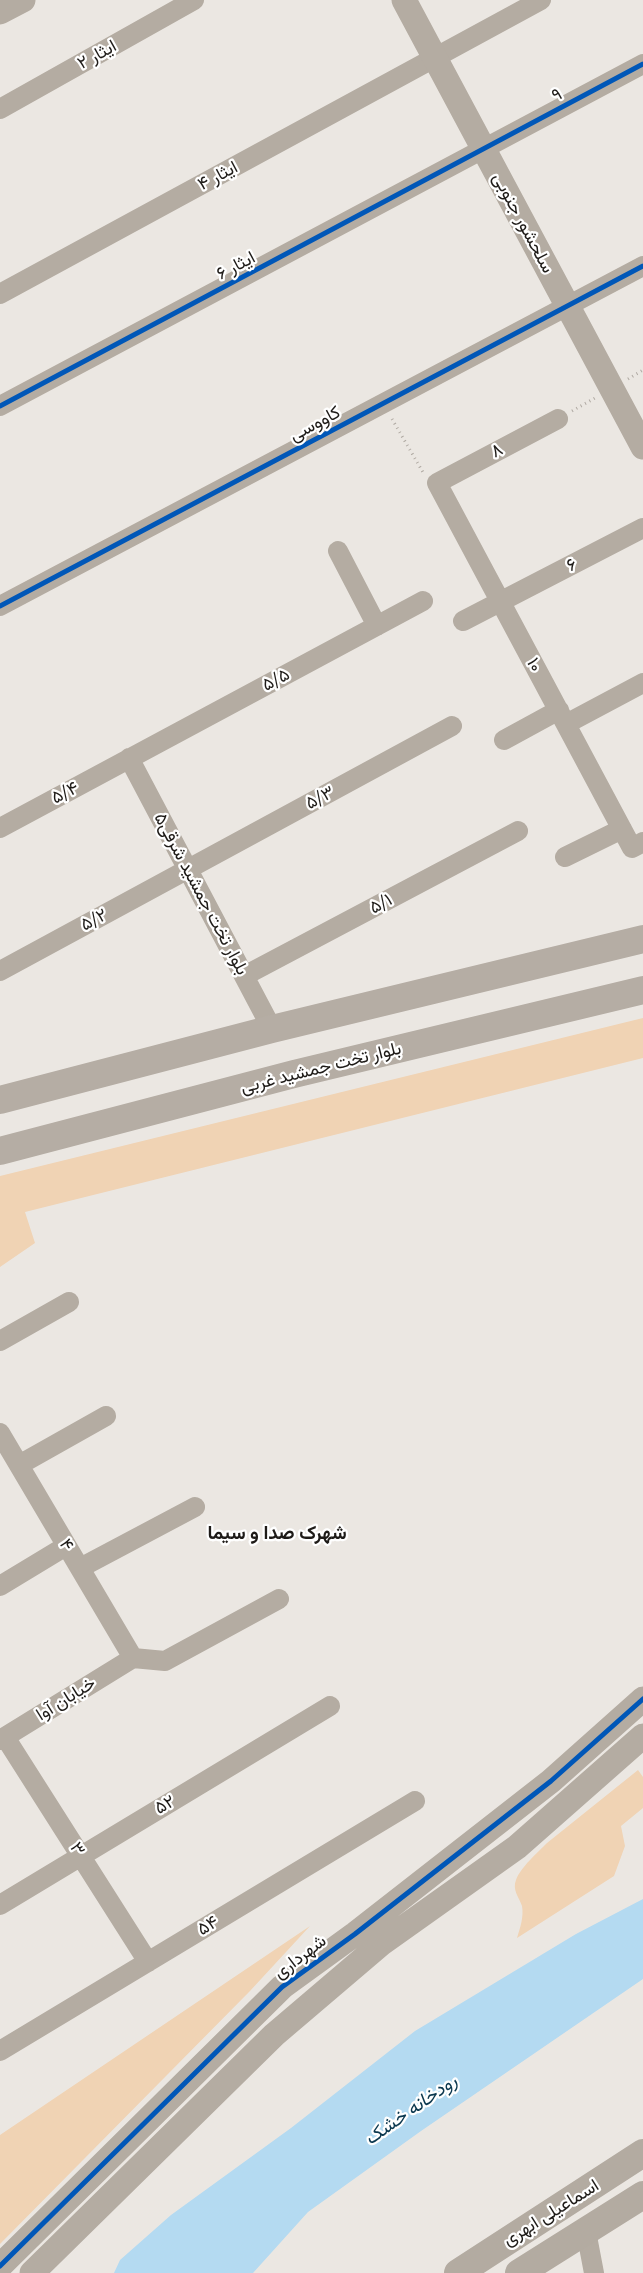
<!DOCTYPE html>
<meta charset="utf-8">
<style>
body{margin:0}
canvas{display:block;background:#ebe7e2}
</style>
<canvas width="643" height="2273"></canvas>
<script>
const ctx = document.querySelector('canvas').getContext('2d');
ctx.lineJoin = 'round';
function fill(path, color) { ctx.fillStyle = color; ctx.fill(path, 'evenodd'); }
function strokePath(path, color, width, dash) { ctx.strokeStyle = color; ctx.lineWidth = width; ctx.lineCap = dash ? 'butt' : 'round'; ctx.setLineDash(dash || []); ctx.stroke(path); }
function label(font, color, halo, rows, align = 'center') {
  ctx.font = font + ' "IBM Plex Sans",Vazirmatn,sans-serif'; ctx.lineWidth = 4.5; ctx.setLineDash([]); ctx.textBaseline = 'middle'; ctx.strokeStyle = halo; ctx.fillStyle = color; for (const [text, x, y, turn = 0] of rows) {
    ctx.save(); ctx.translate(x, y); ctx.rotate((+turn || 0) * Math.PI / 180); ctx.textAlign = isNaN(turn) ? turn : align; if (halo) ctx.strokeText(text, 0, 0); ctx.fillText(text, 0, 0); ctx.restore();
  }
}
const green = new Path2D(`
 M643,1018V1058L25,1212L35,1243L0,1267V1176Z
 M638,1770L643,1777V1808L621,1826L625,1846L614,1876L517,1938C520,1928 524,1917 522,1906C519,1897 512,1890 516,1880C520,1868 538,1852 547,1843Z
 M310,1926L250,1991L0,2244V2135Z`);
const water = new Path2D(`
 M643,1899V1979L421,2131L308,2212L253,2273H114L120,2260L171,2215L291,2128L415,2031L576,1934Z`);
const path = new Path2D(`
 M628,379L643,370
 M572,411L595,398
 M392,419L424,474`);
const minor = new Path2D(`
 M0,109L194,0
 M0,294L541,0
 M0,406L643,64
 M558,419L437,483L632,848L643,842
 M338,551L377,626
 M0,606L643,266
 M463,621L643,528
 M566,724L643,683
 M504,740L559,710
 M129,758L272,1029
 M0,828L423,601
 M565,857L622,829
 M0,971L452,726
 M244,976L518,831
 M0,1341L69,1302
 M0,1433L133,1658
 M19,1465L106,1416
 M80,1568L195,1507
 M0,1586L66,1546
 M133,1658L165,1661L279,1599
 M5,1737L148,1962
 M0,1740L133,1658
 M0,1905L330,1706
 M0,2051L415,1801
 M586,2231L594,2273`);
const tertiary = new Path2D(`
 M404,0L643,447
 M0,12L23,0
 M0,2266L282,1987L355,1934L551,1781L643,1699
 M32,2273L274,2035L382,1943L517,1847L643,1736`);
const secondary = new Path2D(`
 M458,2273L643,2153
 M519,2273L643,2195`);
const primary = new Path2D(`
 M0,1100L272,1029L643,939
 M0,1151L294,1074L643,990`);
const cycleway = new Path2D(`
 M0,406L643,64
 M0,606L643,266
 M0,2266L282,1987L355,1934L551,1781L643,1699`);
const streetNames = [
 ["ایثار ۲",97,55,-29],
 ["۹",557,95,-29],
 ["ایثار ۴",218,176,-28],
 ["سلحشور جنوبی",523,223,62],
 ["ایثار ۶",236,266,-28],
 ["کاووسی",315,424,-28],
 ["۸",497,451,-28],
 ["۶",572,565,-28],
 ["۱۰",534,665,62],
 ["۵/۵",276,680,-28],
 ["۵/۴",65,793,-28],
 ["۵/۳",320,798,-28],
 ["بلوار تخت جمشید شرقی۵",201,894,62],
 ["۵/۱",381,904,-28],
 ["۵/۲",94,920,-28],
 ["بلوار تخت جمشید غربی",321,1068,-14],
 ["۴",66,1545,59],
 ["خیابان آوا",66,1699,-32],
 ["۵۲",165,1805,-31],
 ["۳",77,1849,58],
 ["۵۴",208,1926,-31],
 ["شهرداری",300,1957,-37],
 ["اسماعیلی ابهری",551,2213,-32]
];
const neighbourhoodNames = [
 ["شهرک صدا و سیما",277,1534]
];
const waterNames = [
 ["رودخانه خشک",411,2110,-35]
];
fill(green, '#f0d3b4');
fill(water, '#b4daf1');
strokePath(path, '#b0aaa3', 3, [1, 4]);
strokePath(minor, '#b4aca2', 20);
strokePath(tertiary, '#b4aca2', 25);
strokePath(secondary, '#b3aba1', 28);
strokePath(primary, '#b5ada4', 28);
strokePath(cycleway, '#0057b8', 5);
label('18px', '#1e1b18', '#fff', streetNames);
label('bold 19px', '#1e1b18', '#fff', neighbourhoodNames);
label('italic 19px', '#0a374e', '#fff', waterNames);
</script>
